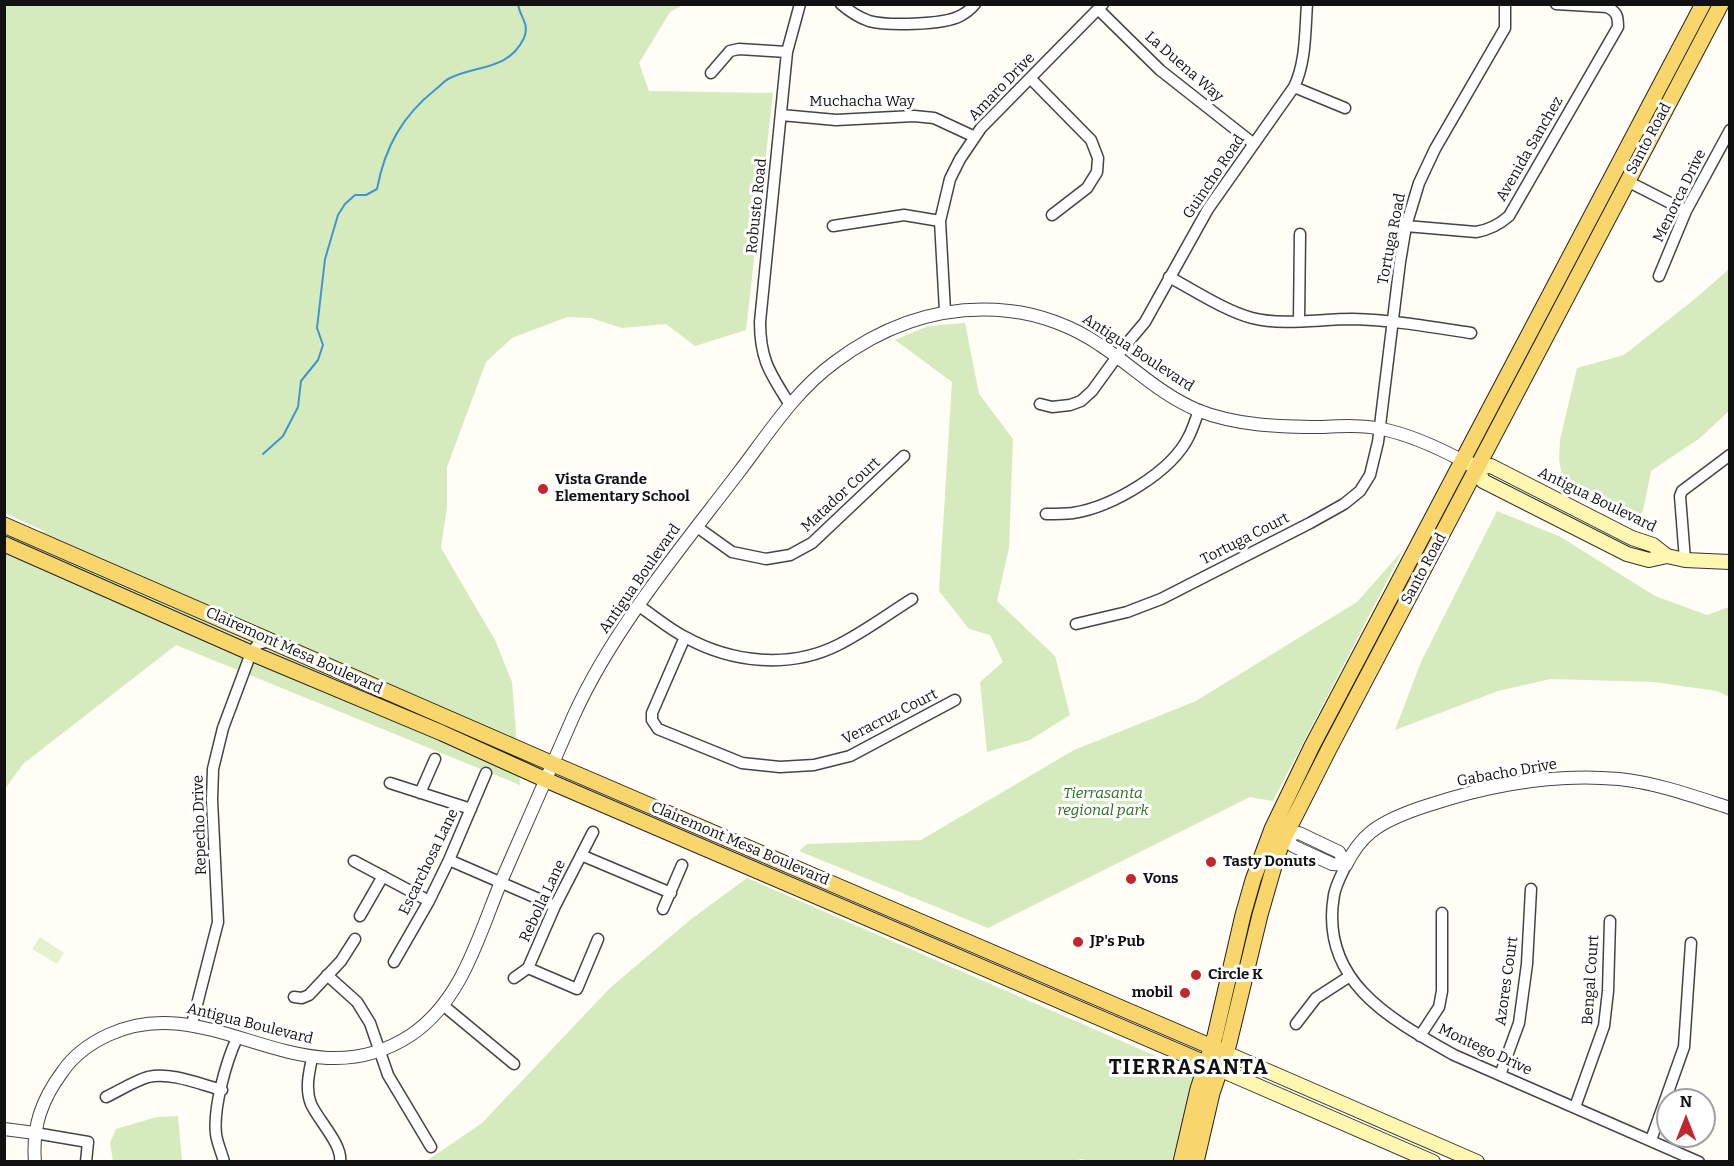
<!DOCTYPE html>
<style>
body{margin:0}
#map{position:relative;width:1734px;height:1166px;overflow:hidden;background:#fffdf5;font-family:Bitter,serif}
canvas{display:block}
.frame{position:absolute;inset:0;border:6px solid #111;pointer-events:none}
.north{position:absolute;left:1656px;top:1088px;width:60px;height:60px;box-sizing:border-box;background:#fff;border:2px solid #a0a0a0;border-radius:50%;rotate:0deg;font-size:16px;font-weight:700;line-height:24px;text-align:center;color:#111}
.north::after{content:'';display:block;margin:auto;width:21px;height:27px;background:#c4262e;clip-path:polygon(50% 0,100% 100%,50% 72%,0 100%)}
</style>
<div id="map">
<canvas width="1734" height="1166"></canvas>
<div class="frame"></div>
<div class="north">N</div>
</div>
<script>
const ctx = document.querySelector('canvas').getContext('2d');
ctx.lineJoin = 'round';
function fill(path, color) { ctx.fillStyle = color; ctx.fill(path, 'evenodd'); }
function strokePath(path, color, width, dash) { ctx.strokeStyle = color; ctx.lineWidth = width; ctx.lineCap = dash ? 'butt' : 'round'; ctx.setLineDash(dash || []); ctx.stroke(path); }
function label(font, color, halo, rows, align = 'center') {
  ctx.font = font + ' Bitter,serif'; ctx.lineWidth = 6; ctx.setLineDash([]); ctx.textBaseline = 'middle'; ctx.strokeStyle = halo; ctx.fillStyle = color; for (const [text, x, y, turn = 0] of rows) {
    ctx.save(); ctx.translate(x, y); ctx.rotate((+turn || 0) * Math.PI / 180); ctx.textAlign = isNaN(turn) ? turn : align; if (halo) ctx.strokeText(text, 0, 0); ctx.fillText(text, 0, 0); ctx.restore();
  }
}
const green = new Path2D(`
 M5,5H683L670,12L639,63L649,91L773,93L746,330L695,346L666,324L622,328L591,318L567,317L512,338L486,362L447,467V507L441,548L495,640L512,682L520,785L176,645L23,764L5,789V533L46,532L5,513Z
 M1729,269V411L1700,438L1651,471L1643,511L1638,518L1597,500L1563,480L1559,460L1560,440L1577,368L1624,355L1696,298Z
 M965,323L979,394L1013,439L1009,548L997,601L1055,656L1070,715L1030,740L987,752L980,682L1003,662L990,635L969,629L939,591L952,382L895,340L928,326Z
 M1497,511L1559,536L1655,596L1707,615L1729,607V697L1717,691L1653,682L1551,679L1498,691L1395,730L1421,662Z
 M1403,550L1273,801L1250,797L988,928L799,851L807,844L921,840L1074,750L1196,701L1357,602Z
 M747,878L1195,1073L1172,1161L1098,1162L1080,1159L1076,1162H425L482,1123L610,988L690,920Z
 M178,1116L182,1161H113L110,1143L116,1129L157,1117Z`);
const pitch = new Path2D(`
 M40,937L64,953L57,964L32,949Z`);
const stream = new Path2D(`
 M263,454L283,436L298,407L301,381L318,360L323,345L317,328L325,259L338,215L345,204L355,195H366L377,189C385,147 402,116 436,89C440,86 445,80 450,78C477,65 509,70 524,38C530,23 520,18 518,4`);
const minor = new Path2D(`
 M841,4C849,11 858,17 869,21C887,26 943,25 960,16C966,13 971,9 975,4
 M1098,9L1160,70L1254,144
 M711,73L730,51L739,49L787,52
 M1031,79L1091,140L1098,158L1097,172L1087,188L1052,215
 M1294,87L1345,108
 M781,115L836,120L914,116L934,118L975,137
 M1627,181L1686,211
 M833,226L904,215L940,221
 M1406,226L1476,232C1488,230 1500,224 1509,216L1618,27C1618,16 1617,12 1607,7L1556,4
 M1659,276L1686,211L1730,130
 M1169,277C1194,290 1225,311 1252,318C1284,326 1319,319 1353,319C1392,320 1432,327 1471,333
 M945,311L940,221L950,179L960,159L981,128L1103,4
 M1299,321L1300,234
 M1040,404L1052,407L1070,405L1081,401L1092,391L1124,347L1145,322L1208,209L1294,87C1306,62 1305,32 1307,4
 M790,405C771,374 760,361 760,322L787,52L800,4
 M1046,514C1055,514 1064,514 1073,513C1112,507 1172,472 1189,436C1193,428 1196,419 1199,410
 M697,527L732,552L766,559L790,555L812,543L904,456
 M1685,560L1680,496L1682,491L1730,455
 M639,606C654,616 669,629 685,637C732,663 790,669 838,645C864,632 888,614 912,599
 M1076,624L1127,612L1161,599L1310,523L1344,504L1360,491L1370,475L1378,442L1400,262L1406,226L1419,183L1435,149L1505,28V4
 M685,637L652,713V720L658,729L742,763L780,767L814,765L850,756L955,700
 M390,783L471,809
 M420,793L435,759
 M581,855L671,893
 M449,860L555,906
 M354,861L429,901
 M1346,865C1342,874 1336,884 1334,895C1319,981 1390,1019 1454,1055L1699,1162
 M663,909L682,865
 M360,916L383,876
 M394,962L429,901L449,860L486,773
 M528,968L577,989L598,939
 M327,975L357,1002L370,1023L388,1075L431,1147
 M514,978L528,968L555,906L593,832
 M294,997L302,998L309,995L341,961L355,939
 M444,1006L514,1064
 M192,1024L218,922L212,800L213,769L223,728L251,653L258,644L270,641
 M1296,1024L1316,998L1350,976
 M1420,1036L1439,1007L1442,991V913
 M312,1058C309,1073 305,1089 311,1104C318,1120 343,1145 340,1162
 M1500,1075L1519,1023L1527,964L1531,889
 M106,1097C119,1091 134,1081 148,1077C172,1072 199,1084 222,1090
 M1575,1107L1604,1026L1608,991L1610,921
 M35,1133L88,1142L86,1162
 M1651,1140L1684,1047L1691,943
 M224,1162C222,1153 217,1143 216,1134C213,1108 226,1062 237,1038`);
const tertiary = new Path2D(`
 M1279,833L1285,836L1293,846L1332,864L1346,865
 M1285,836L1299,833L1339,852L1346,865
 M1346,865C1352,853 1361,840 1371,832C1387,819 1410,811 1429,805C1489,785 1555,773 1619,779C1657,783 1693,796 1730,808
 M4,1129L35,1133
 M35,1162C32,1126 42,1099 63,1071C74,1055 91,1043 108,1035C211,986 303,1106 411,1035C464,999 479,933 503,877C527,823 550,769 574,715C613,629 681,548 739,472C768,434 795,391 835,362C886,324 945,304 1009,311C1040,314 1074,327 1100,345C1134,367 1158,393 1197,410C1237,426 1281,427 1323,427C1342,426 1362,425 1382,429C1411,435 1437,447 1463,461`);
const secondary = new Path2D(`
 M1470,464L1477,467L1491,466L1632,538L1653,545L1667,556L1685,560L1730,562
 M1477,467L1483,481L1627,554L1649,560L1667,556
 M1226,1053L1477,1162
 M1221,1070L1433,1162`);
const primary = new Path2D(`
 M4,525L553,764L1226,1053
 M4,544L251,653L442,733L546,780L1221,1070
 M1181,1162L1198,1089L1215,1036L1243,915L1253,880L1272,829L1312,746L1703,4
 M1196,1162L1212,1093L1229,1043L1260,915L1277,856L1285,836L1329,749L1721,4`);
const markers = [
 [543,489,6,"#c4262e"],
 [1211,862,6,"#c4262e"],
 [1131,879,6,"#c4262e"],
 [1078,942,6,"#c4262e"],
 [1196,975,6,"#c4262e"],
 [1185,993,6,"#c4262e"]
];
const streetNames = [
 ["La Duena Way",1184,67,41],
 ["Amaro Drive",1002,87,-46],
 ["Muchacha Way",862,102],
 ["Santo Road",1649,139,-62],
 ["Avenida Sanchez",1530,149,-60],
 ["Guincho Road",1214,177,-56],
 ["Menorca Drive",1680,196,-64],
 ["Robusto Road",757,206,-84],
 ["Tortuga Road",1392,239,-79],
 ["Antigua Boulevard",1138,353,33],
 ["Matador Court",841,495,-43],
 ["Antigua Boulevard",1597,500,26],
 ["Tortuga Court",1245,539,-27],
 ["Santo Road",1424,569,-62],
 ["Antigua Boulevard",640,579,-55],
 ["Clairemont Mesa Boulevard",294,651,24],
 ["Veracruz Court",890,717,-27],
 ["Gabacho Drive",1507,773,-10],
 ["Repecho Drive",200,825,-92],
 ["Clairemont Mesa Boulevard",740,844,23],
 ["Escarchosa Lane",429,862,-64],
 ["Rebolla Lane",543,901,-65],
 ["Bengal Court",1591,980,-86],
 ["Azores Court",1507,981,-82],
 ["Antigua Boulevard",250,1024,14],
 ["Montego Drive",1485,1050,25]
];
const poiNames = [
 ["Vista Grande",555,480],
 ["Elementary School",555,497],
 ["Tasty Donuts",1223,862],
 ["Vons",1143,879],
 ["JP's Pub",1090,942],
 ["Circle K",1208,975],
 ["mobil",1173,993,"right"]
];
const parkNames = [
 ["Tierrasanta",1103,794],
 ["regional park",1103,811]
];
const districtNames = [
 ["TIERRASANTA",1189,1068]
];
fill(green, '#d5ebbd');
fill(pitch, '#e6f2cf');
strokePath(stream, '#3f96cf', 2);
strokePath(minor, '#444', 13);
strokePath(tertiary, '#444', 14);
strokePath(secondary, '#333', 16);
strokePath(primary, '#222', 17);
strokePath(minor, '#fff', 10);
strokePath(tertiary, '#fff', 12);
strokePath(secondary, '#fff6b0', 14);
strokePath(primary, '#f9d66b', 15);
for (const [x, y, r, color] of markers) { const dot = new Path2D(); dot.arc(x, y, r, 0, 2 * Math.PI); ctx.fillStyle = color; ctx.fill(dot); strokePath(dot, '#fff', 2); }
label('15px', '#111', '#fff', streetNames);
label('bold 15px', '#111', '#fff', poiNames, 'left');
label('italic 15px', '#2f6b1f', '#fff', parkNames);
ctx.letterSpacing = '1.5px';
label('bold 21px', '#111', '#fff', districtNames);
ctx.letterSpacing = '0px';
</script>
